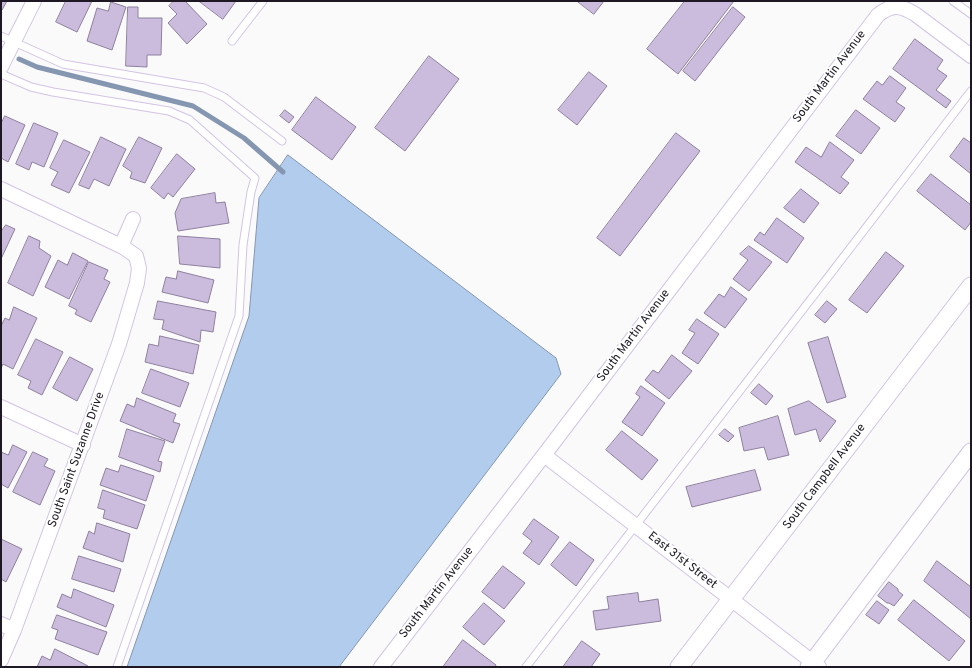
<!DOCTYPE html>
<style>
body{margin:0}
#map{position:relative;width:972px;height:668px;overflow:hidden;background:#fafafa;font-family:Overpass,sans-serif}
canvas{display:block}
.frame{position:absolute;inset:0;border:2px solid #1d1823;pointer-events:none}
</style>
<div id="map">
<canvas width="972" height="668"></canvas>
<div class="frame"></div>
</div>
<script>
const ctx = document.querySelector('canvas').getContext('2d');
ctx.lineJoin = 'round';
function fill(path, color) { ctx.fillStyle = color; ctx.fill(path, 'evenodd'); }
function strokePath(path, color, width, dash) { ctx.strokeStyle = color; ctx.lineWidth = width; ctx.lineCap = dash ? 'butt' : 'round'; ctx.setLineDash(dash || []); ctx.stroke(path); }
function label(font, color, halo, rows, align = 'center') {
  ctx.font = font + ' Overpass,sans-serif'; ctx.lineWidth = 4; ctx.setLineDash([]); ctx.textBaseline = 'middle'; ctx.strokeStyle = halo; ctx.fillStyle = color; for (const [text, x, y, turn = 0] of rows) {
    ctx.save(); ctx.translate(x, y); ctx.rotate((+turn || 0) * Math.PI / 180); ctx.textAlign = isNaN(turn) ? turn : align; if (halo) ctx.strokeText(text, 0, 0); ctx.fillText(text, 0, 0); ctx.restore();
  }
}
const water = new Path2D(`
 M288,155L556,358L561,374L339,667H127L249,316L259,198Z`);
const stream = new Path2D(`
 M19,59L37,67L193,106L244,138L283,172`);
const building = new Path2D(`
 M1,1H7L2,10L1,9Z
 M66,1H92L77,32L56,22Z
 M174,1H185L207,24L187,44L168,23L177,14L169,6Z
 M199,1H236L223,19Z
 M577,1H604L594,14Z
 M685,1H734L678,74L647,49Z
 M111,2L126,7L112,50L87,41L97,8L108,11Z
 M128,7H138V18H162L161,55H147V67L126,66Z
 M733,7L745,17L695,81L683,71Z
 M915,39L943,60L937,69L947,76L936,90L951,101L946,108L893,69Z
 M429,56L459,79L405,151L375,128Z
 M589,72L607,86L577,125L558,110Z
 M890,76L906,88L896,102L905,108L895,122L863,99L877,81L882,85Z
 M316,97L356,127L332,160L292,130Z
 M285,110L294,117L289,123L280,116Z
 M856,110L880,128L861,154L836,136Z
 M5,116L25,125L8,162L1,158V124Z
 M34,123L58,133L44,167L32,162L29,170L16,164Z
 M676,133L700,151L620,256L597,238Z
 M101,137L126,149L109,186L94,179L89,189L79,185Z
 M139,137L162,148L145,183L130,178L132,172L123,166Z
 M964,138L971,143V174L950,157Z
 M64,140L90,152L69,193L51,185L58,172L50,168Z
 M830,142L854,160L841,177L849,183L840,194L795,162L806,147L821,157Z
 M177,154L195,169L173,197L168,193L164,199L151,188Z
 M931,174L971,205V222L965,230L917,191Z
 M801,189L819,203L804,223L784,208Z
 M215,193L216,203L225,202L229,223L178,231L175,213L181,199Z
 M777,218L804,238L787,263L754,240L760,232L764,235Z
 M6,225L15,229L1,259V232Z
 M29,236L40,241L39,248L51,256L33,296L8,283Z
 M178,236L220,239V268L180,264Z
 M749,246L772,262L749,291L733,279L748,260L740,254Z
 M886,252L904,266L867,313L849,300Z
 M73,253L88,261L69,299L45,287L58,260L67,265Z
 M89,262L108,270L104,279L110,282L91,322L75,314L77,310L69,306Z
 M178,271L214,280L208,303L162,292L166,277L176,279Z
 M731,287L747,299L725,328L704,313L719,294L724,297Z
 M158,301L216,312L213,332L201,330L200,342L162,329L164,320L154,319Z
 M827,301L837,309L825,323L815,315Z
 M14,307L37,318L13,369L3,364L1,368V326L5,318L9,320Z
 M697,319L719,334L698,364L682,353L695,333L689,330Z
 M160,336L199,345L193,374L145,362L149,344L158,346Z
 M828,337L846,397L827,403L808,343Z
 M36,339L63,352L42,395L28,388L31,381L18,375Z
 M672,355L692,371L669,399L645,380L653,370L658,373Z
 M70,357L93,369L77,401L53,388Z
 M151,369L189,383L180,407L142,393Z
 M759,384L773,396L766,405L751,393Z
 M641,386L665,403L642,436L622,422L640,397L636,394Z
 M137,398L176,414L173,422L180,424L173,443L120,421L127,404L134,407Z
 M809,401L836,421L820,442L816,429L795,435L788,409Z
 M778,416L789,455L768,460L764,447L744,451L739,428Z
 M127,429L165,441L158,461L162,462L160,472L119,457Z
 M725,429L734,436L728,442L719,435Z
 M622,431L658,460L642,480L606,450Z
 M13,445L27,452L8,488L1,484V452L8,455Z
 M33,452L48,459L44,466L55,471L40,505L13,492Z
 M121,465L154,476L146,501L100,485L106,468L118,472Z
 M755,470L761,490L692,507L686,487Z
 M103,490L145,505L137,529L103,518L105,510L98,508Z
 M534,519L559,537L539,565L523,553L532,541L523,534Z
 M97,523L130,534L123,562L83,548L89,531L94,534Z
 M1,539L22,549L6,582L1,579Z
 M570,542L594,560L576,586L551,565Z
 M79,556L121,569L114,592L72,579Z
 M937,561L971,587V619L924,581Z
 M503,566L525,583L504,609L482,592Z
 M889,582L898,589V591L903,595L894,606L889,603H887L878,596Z
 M74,589L114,605L106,627L57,607L62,594L71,598Z
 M638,593L639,602L658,599L661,621L596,630L593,611L609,609L607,597Z
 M914,600L965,641L949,661L898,620Z
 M877,601L889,610L879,624L866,615Z
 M484,603L505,621L484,645L463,627Z
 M57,615L107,632L98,655L55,639L58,630L52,628Z
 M463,640L496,665L495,667H443Z
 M582,641L600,654L591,667H563Z
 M55,649L88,666V667H37L42,656L50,660Z`);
const service = new Path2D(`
 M953,1L971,14
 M1,36L63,64L204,88L224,97L282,141
 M232,41L263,1
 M1,74L31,87L53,92L169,111L190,120L255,178L251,192L243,245L239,316L117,667
 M526,667C674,474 824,284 971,91`);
const minor = new Path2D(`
 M1,67L34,1
 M1,189L123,247L136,256L139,268L137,283L119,344L14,630L1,660
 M121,246L133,219
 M1,407L83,445
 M544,455L819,667
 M1,624L14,630
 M381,667L544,455L878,15C892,4 900,5 915,14L971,56`);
const tertiary = new Path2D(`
 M679,667L971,286
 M809,667L971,452`);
const streetNames = [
 ["South Martin Avenue",830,77,-53],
 ["South Martin Avenue",634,336,-53],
 ["South Saint Suzanne Drive",77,460,-70],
 ["South Campbell Avenue",825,477,-53],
 ["East 31st Street",682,561,38],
 ["South Martin Avenue",437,593,-52]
];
fill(water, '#b2ccee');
strokePath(water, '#8596b1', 1);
strokePath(stream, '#8596b1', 5);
fill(building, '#cbbcdd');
strokePath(building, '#8e809f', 1);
strokePath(service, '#d2c4e5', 9);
strokePath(minor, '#d2c4e5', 16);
strokePath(tertiary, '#d2c4e5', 19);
strokePath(service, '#fff', 7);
strokePath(minor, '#fff', 14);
strokePath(tertiary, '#fff', 17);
label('12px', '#1d1823', '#fff', streetNames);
</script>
